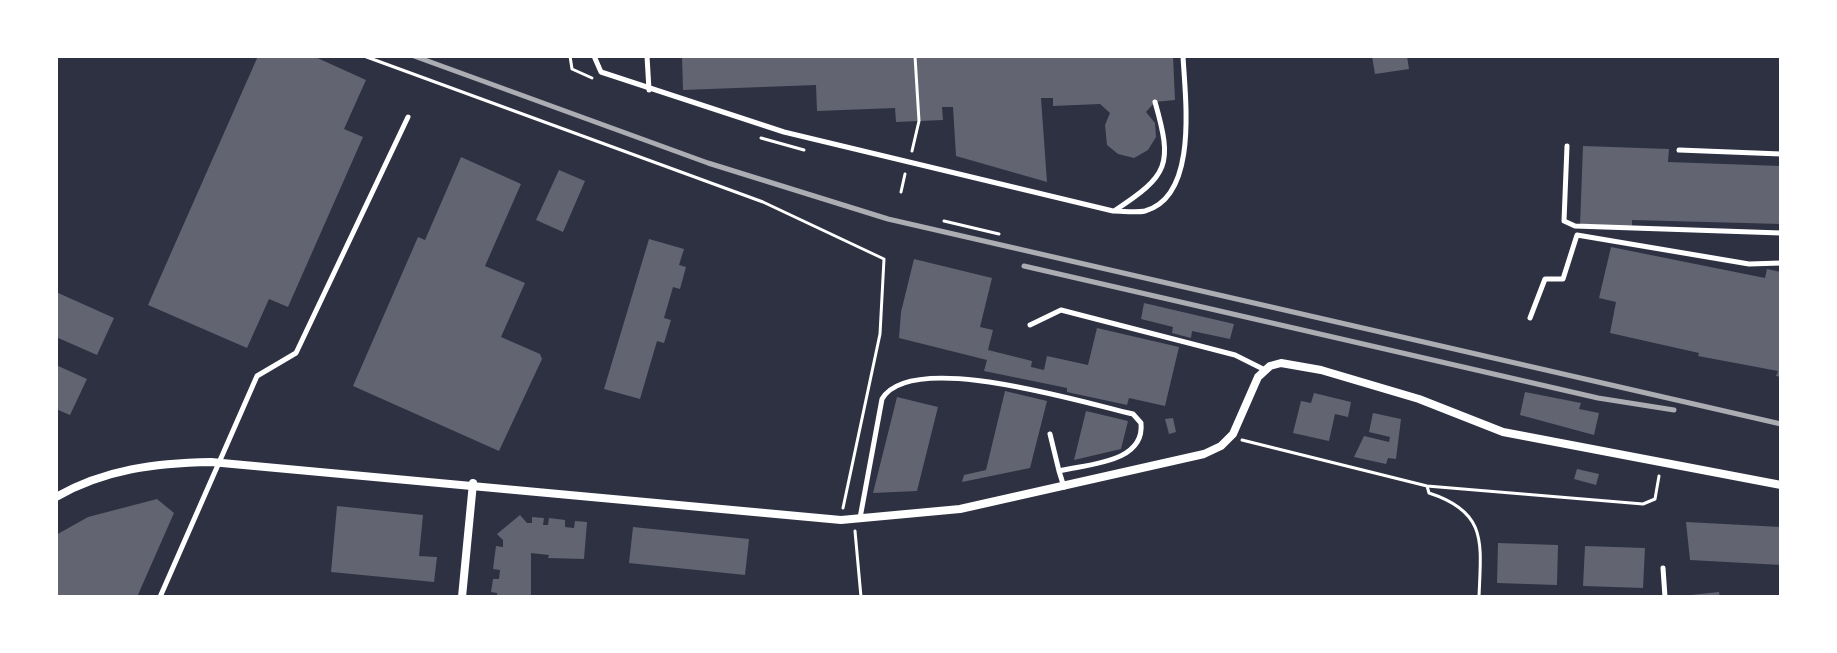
<!DOCTYPE html>
<style>
body{margin:0}
#map{position:relative;width:1837px;height:653px;overflow:hidden;background:#2d3142;font-family:"Sofia Sans Condensed",sans-serif}
canvas{display:block}
.frame{position:absolute;inset:0;border:58px solid #fff;pointer-events:none}
</style>
<div id="map">
<canvas width="1837" height="653"></canvas>
<div class="frame"></div>
</div>
<script>
const ctx = document.querySelector('canvas').getContext('2d');
ctx.lineJoin = 'round';
function fill(path, color) { ctx.fillStyle = color; ctx.fill(path, 'evenodd'); }
function strokePath(path, color, width, dash) { ctx.strokeStyle = color; ctx.lineWidth = width; ctx.lineCap = dash ? 'butt' : 'round'; ctx.setLineDash(dash || []); ctx.stroke(path); }
const building = new Path2D(`
 M258,56H313L366,80L344,129L363,137L288,307L269,299L247,348L148,305Z
 M682,56H1173L1175,100L1155,102L1146,112L1155,123L1156,137L1148,150L1134,158L1118,154L1107,145L1105,125L1110,113L1100,104L1053,106V98H1041L1047,182L956,156L953,107H942L943,120L896,122L895,108L817,111L816,85L683,90Z
 M1372,56H1407L1409,69L1375,74Z
 M1583,146L1669,149L1668,162L1781,166V224L1632,220V227L1580,225Z
 M461,157L521,184L485,266L525,283L501,337L540,354L542,359L499,451L353,386L418,237L425,240Z
 M559,170L585,181L563,232L536,220Z
 M649,239L684,249L679,265L686,267L680,289L673,287L664,318L671,320L664,343L657,341L640,399L604,389Z
 M1611,247L1765,278L1767,269L1781,272V377L1776,376L1778,371L1698,356L1699,353L1610,333L1616,302L1599,298Z
 M914,259L992,278L980,327L993,330L988,350L1032,361L1031,367L1044,370L1047,356L1088,365L1097,328L1179,347L1165,406L1129,398L1127,405L1067,392V388L984,371L987,360L899,338L901,312Z
 M56,292L114,318L97,355L56,337Z
 M1144,303L1234,324L1230,339L1192,331L1191,338L1172,333L1173,327L1141,319Z
 M56,365L87,379L70,415L56,409Z
 M1005,391L1047,401L1030,468L962,482L964,475L986,470Z
 M1525,392L1581,403L1579,409L1599,413L1594,435L1520,415Z
 M1314,393L1351,402L1348,417L1335,414L1329,441L1293,433L1301,401L1311,403Z
 M897,397L938,407L917,491L873,493Z
 M1086,411L1128,421L1121,449L1074,460Z
 M1373,413L1401,419L1396,459L1388,458L1386,464L1354,457L1364,436L1389,442L1390,437L1369,432Z
 M1173,418L1176,432L1169,434L1165,419Z
 M1577,469L1599,474L1596,485L1574,479Z
 M157,499L174,513L137,597H56V535L88,517Z
 M337,506L423,515L419,556L437,557L434,582L331,572Z
 M520,515L527,523H532V517L544,518L543,525H548L549,518L565,520V527L574,528L575,521L587,522L584,559L548,558L549,555L531,553V596L497,597V593L491,592L493,579H499L500,570L493,569L496,546L503,547V540L497,534Z
 M1686,522L1781,527V565L1690,560Z
 M633,527L749,539L745,575L629,563Z
 M1498,543L1558,545L1557,585L1497,583Z
 M1585,546L1645,548L1643,588L1583,586Z
 M1719,592L1720,597H1691V595Z`);
const path = new Path2D(`
 M364,56L763,202L884,259L880,334L843,508
 M570,56L572,69L592,78
 M761,138L804,150
 M912,151L919,121L915,56
 M901,192L905,174
 M944,221L999,234
 M1242,440L1427,486L1643,504L1655,499L1659,476
 M1427,486L1429,493C1488,512 1481,543 1479,597
 M855,531L861,597`);
const service = new Path2D(`
 M594,56L601,72L784,132L1113,211C1123,211 1136,213 1145,211C1199,196 1185,97 1183,56
 M647,56L649,90
 M1567,146L1564,221L1575,226L1781,233
 M1679,150L1781,154
 M1114,211C1169,175 1173,165 1155,102
 M1530,318L1545,279H1563L1577,235L1749,264L1781,263
 M1030,325L1061,310L1235,355L1265,370
 M1050,434L1059,471
 M860,518L882,399C911,349 1084,403 1133,414L1141,423C1145,463 1088,464 1059,471L1064,487
 M1663,568L1665,597
 M160,597L257,376L296,353L408,117`);
const minor = new Path2D(`
 M56,497C105,469 156,463 211,462L841,520L960,509L1204,454L1221,446L1233,434L1258,377L1270,366L1281,363L1321,370L1419,399L1503,432L1781,485
 M462,597L473,483`);
const rail = new Path2D(`
 M414,56L708,163L888,219L1781,424
 M1024,266L1598,398L1674,410`);
fill(building, '#626471');
strokePath(path, '#fff', 3);
strokePath(service, '#fff', 5);
strokePath(minor, '#fff', 8);
strokePath(rail, '#abadb3', 5);
</script>
